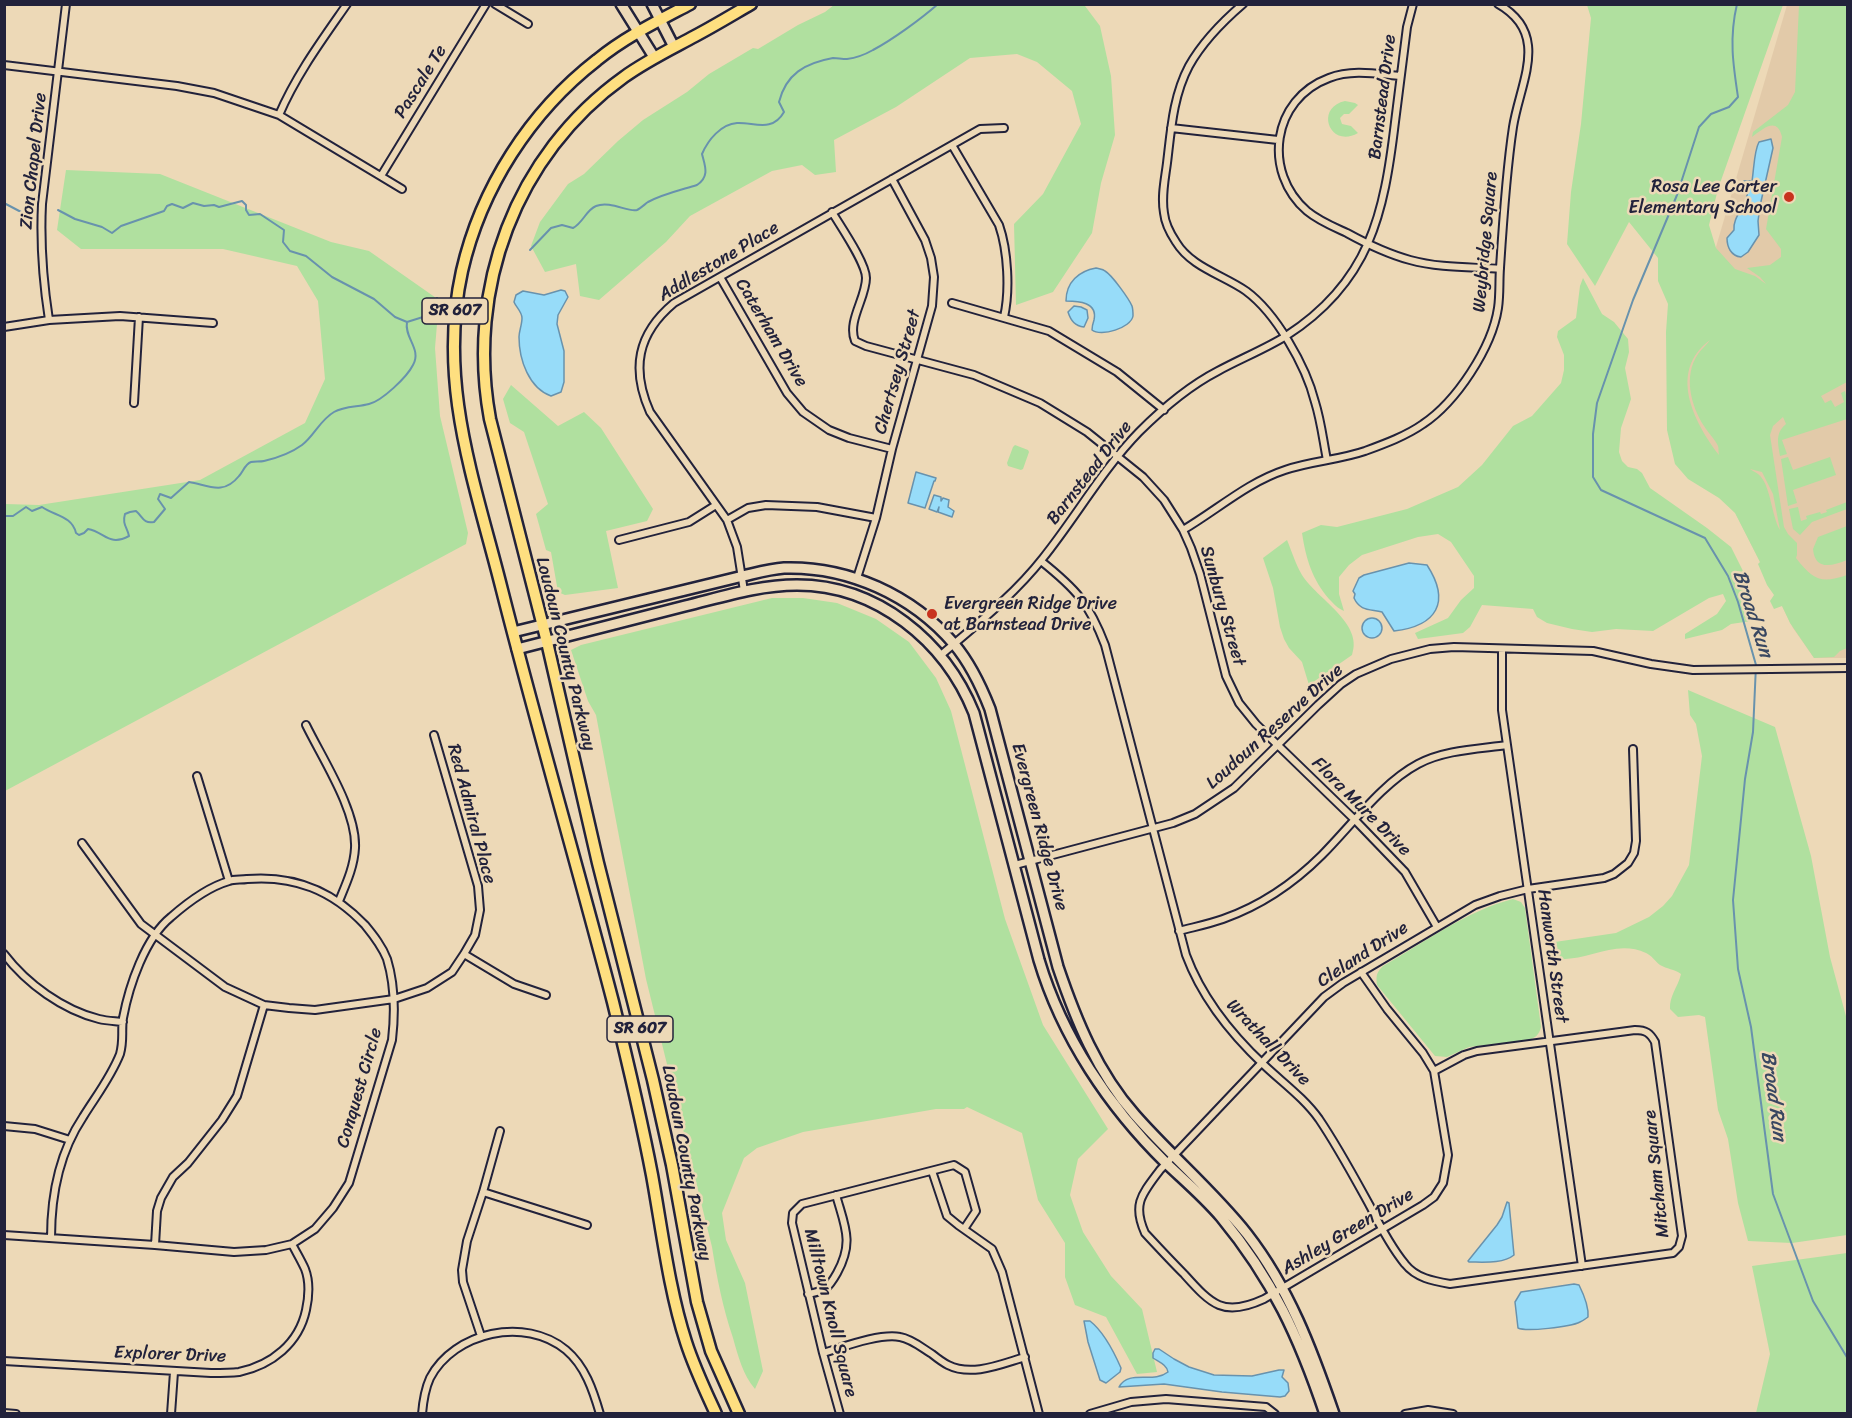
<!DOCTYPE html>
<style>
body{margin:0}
#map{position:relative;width:1852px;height:1418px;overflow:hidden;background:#edd9b7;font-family:Sriracha,sans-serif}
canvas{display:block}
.frame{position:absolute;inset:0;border:6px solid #22223b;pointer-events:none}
</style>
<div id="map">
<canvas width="1852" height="1418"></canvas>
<div class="frame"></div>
</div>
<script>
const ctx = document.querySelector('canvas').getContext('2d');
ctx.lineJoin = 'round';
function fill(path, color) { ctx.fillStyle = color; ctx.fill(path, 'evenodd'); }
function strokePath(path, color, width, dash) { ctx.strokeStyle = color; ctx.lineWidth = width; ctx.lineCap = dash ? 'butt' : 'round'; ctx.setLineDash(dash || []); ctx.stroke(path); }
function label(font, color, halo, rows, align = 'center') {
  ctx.font = font + ' Sriracha,sans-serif'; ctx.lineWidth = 5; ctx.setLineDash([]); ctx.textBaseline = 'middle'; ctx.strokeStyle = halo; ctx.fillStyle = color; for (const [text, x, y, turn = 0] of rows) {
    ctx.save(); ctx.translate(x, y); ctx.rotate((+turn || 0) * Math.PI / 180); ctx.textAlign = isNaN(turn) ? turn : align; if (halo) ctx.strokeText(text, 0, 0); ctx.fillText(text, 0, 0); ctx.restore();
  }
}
const built = new Path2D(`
 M1787,5H1847V658H1814L1793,628L1674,390Z`);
const green = new Path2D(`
 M834,5H1085V6L1100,26L1111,76L1115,135L1101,183L1092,233L1053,292L1016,305L1014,224L1043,194L1081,124L1072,91L1037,62L1017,54L970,58L896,107L834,140L836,172L815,175L802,165L772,171L690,216L666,242L599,300L580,296L576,264L545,272L531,246L540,222L568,184L584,174L618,141L643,120L687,92L709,74L753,48L758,49L798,25L825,12Z
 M1587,5H1783L1718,189L1709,225L1716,248L1735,269L1755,276L1766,284L1760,277L1747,268L1770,265L1781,257V249L1766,229L1782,137C1777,116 1763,129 1752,137L1753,132L1788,105L1795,92L1799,5H1847V382L1821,396L1825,403L1831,400L1835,407L1844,402L1841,393L1845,391L1847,400V419L1782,440L1787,454L1780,456C1778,443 1775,433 1786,424L1783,417L1773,426L1770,435L1784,527L1788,534L1797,543V555L1796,558C1813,580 1821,584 1847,575V648L1840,651L1834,657L1814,658L1790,623L1782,606L1774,609L1770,601L1774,595L1767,585L1758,564L1760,562L1735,513L1719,498L1688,479L1675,464L1667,430L1666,332L1668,304L1658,281V258L1629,222L1595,286L1567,244L1571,192L1581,124L1591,18ZM1710,340C1707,345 1701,349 1698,354C1683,376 1691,406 1704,426C1708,433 1715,439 1718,446C1719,449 1718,452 1719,455C1693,421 1668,371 1710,340ZM1750,469L1762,472L1773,494L1780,530C1771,515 1771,484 1758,474C1756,472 1752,471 1750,469Z
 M1345,101L1355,103L1358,105L1349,114H1344L1340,118L1342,124L1351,126L1358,133C1330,149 1314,108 1345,101Z
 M66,170L160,174L331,242L369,251L439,300L435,348L440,416L468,533L466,544L5,791V504L39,505L200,480L305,423L325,379L318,301L297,266L223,249H81L57,230Z
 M1583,278L1602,314L1614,322L1628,339L1629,352L1625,368L1631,399L1621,428L1619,452L1622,461L1628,467L1637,469L1642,473L1650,488L1707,528L1731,547L1748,581L1754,609L1760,617L1758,620L1731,624L1722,630L1685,639V634L1717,614L1726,601L1723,594L1709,598L1653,631L1616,629L1592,632L1572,629L1547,623L1537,617L1533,609L1482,605L1470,627L1463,633L1418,639L1415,633L1448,618L1461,600L1474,588V576L1451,542L1438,534L1418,537L1362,555L1349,565L1339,577V594L1344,611C1337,608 1334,604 1329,599C1312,579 1306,559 1302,533L1321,525L1337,527L1407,509L1458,487L1482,465L1513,426L1532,416L1561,383L1564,370V355L1557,337L1558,331L1576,318L1580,286Z
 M511,385L558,426L584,412L601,428L653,509L647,521L606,531L618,588L565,595L558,592L551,552L546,550L536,514L548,504L524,432L510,423L503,399Z
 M1015,445L1028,450L1029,452L1023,469L1021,470L1008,466L1007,463L1013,447Z
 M1788,457L1793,470L1830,457L1836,475L1793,490L1797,503L1788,506L1781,459Z
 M1847,502V509L1812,522L1800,535L1793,529L1789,509L1798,507L1801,521L1807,519L1806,516L1820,512L1821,514L1827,512L1826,510Z
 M1847,526V560C1832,566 1815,571 1813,549L1818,537Z
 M1287,540C1292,552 1296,565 1302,575C1317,599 1364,623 1352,655L1309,685L1302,662L1289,648L1284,639L1280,627L1273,588L1263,558Z
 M772,598H803L837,603L876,619L909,642L936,678L951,711L1005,919L1043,1025L1108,1129L1078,1159L1070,1195L1083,1232L1111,1276L1142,1309L1157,1372L1137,1374L1106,1317L1075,1305L1065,1277V1243L1038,1200L1022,1133L967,1107L964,1109H936L803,1132L757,1148L744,1158L722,1213L726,1240L745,1283L763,1371L755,1389C743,1375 738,1356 733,1338C723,1308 717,1279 712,1247L646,979L596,715L588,701L571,650L581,645Z
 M1688,690L1775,727L1811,856L1830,957L1847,1020V1235L1792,1243L1748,1241L1738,1203L1728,1139L1718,1110L1705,1017L1699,1015L1678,1017L1670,1009C1669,996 1678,987 1681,974C1674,969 1667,969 1660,965C1655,961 1651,955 1646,953C1616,939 1588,961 1559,959L1548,943L1616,933L1649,917L1663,906L1672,896L1689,865L1702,756L1696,724L1690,715Z
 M1513,899L1521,902L1525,908L1541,1027C1539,1035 1536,1037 1529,1040L1469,1047L1447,1057L1435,1056L1377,985C1376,976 1376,973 1383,966C1425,942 1466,911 1513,899Z
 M1847,1253V1413H1756L1770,1354L1752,1266Z`);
const water = new Path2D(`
 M1771,139L1773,148L1760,206L1758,221L1759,235L1748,252L1741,257C1731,256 1727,247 1727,238L1734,230C1732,216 1750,203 1748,186L1743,184L1744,181H1752C1754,169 1754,151 1759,142Z
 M1096,268C1099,269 1103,269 1105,271C1112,275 1129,299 1132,306C1133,309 1133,313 1133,316C1131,328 1101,337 1092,330C1092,326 1093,323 1094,320C1098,302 1078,301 1066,301C1066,282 1079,271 1096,268Z
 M561,290L565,291L568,297L558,315L557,324L564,351V382L561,392L551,396C529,388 519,360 519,337C519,331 522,325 522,318C522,312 516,307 514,302L516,295L523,291L544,295Z
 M1074,306L1081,307L1087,310L1088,318L1084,327C1075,326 1071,321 1068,312Z
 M916,472L936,478L935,481H934L925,508L908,503Z
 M934,495L941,497V501L943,498L949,500L948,507L954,511L952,517L938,512L939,507L937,512L929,509Z
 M1409,563L1427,565C1451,602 1437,626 1394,631L1382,612C1369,609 1360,611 1354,598L1355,594L1353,591L1359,578L1364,575Z
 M1362 628a10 10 0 1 1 20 0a10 10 0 1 1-20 0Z
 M1507,1202L1509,1203L1514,1255C1503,1264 1483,1262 1469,1262L1468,1261L1497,1225L1502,1217Z
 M1574,1284L1579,1285C1584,1295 1589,1306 1588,1317C1585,1319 1583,1321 1580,1322C1570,1327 1526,1332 1518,1328L1515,1302L1521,1292Z
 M1084,1321H1090C1104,1332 1114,1352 1121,1368L1120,1372L1106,1383L1100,1380L1088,1342Z
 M1155,1349H1159L1174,1359L1189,1367L1214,1375L1252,1376L1279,1370H1284L1282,1377L1288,1383L1289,1391L1285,1396L1280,1397L1222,1392L1164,1384L1119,1387C1129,1369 1153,1384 1168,1372C1167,1365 1159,1362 1153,1358V1353Z`);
const stream = new Path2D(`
 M1737,4C1729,38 1733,64 1738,97L1729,107L1711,114L1699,127L1677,195L1633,300L1597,403L1593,434V477L1601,490L1705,538L1728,576L1738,602L1756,665L1753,732L1745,779L1733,900L1738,969L1751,1027L1773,1194L1813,1301L1848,1359
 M4,203L23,213
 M58,210L75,219L102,227L112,233L121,226L164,211L167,206L172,204L183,208L193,203L204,206L214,205L219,207L242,201L246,205V210L249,215L260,214L284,230L283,242L290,251L306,256L332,277L374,299L395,317L407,322
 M530,250L551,228L562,225L573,228C583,223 586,210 596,206C610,200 629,213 637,210C641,208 645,204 648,202C663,194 681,190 697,185C710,176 705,166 702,154C708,140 721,124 737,123C754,122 772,133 784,112L779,102C786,74 805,63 833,58C837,58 842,59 847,59C855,58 866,54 873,50C892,40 921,19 938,4
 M4,516H13L26,507L32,511L42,507C55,516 72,516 76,533L79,535L84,533L88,529C105,532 109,547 129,536C127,527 122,524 125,514L130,512L136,511C143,517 143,524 154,522L165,509L158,499L160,494L171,498L189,482C208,485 223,496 239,476C243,472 245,464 251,462C254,461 260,462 264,461C277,458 291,453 302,445C314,436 320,420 334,412C344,406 358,407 369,404C382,401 407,377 413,365C422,349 404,338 407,322L423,317L429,306L437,298`);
const street = new Path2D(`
 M495,4L528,24
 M1243,4C1222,22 1203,41 1189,66C1173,96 1171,130 1167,163C1165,179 1161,196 1164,213C1165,223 1170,233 1176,242C1191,267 1223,275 1246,291C1276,313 1306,366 1315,402C1321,421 1323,440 1327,460
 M4,65L177,86L214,93L279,115L402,189
 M1400,76C1377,74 1352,69 1329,78C1272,99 1262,172 1307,211C1319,221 1334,227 1347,233C1367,244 1388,254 1410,260C1439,268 1470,267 1500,269
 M279,115C296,75 322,40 347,4
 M1171,128L1278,140
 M952,145L999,225C1008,251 1010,291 1004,317
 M381,176L486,4
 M832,212C841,227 866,263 866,278C866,298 847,321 855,341L866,346L974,375L1040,403L1087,432L1143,477L1164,500L1183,530L1191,548L1200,574L1226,676L1239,703L1256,724L1355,820L1405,872L1437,927
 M720,277L787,393L803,412L829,430L849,438L892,449
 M952,303L1049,331L1117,372L1164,410
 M49,320C43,281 40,244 42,204L66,4
 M4,327L49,320L120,316L213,323
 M134,403L139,317
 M727,520L748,508L766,505L817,507L876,518
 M1183,530C1217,510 1248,482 1285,470C1311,461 1339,460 1365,451C1384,444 1406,436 1423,424C1456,402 1492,348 1498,308C1500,295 1499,281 1500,268C1503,221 1506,173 1513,127C1520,82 1551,34 1498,4
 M619,540L689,522L716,505
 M1041,561C1076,589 1089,603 1105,645L1186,955C1202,998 1231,1034 1264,1065C1283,1083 1304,1098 1319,1119C1338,1147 1354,1177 1370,1206C1380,1226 1391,1247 1405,1264C1416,1278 1433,1281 1450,1284L1673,1253L1679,1247L1682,1236L1655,1042C1650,1033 1646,1030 1635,1030L1477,1051L1464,1055L1434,1071
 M857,578L876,518L892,449L932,306L934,277L931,258L925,240L892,179
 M744,591L737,547L727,520L650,412C631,369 637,334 674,303L980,129L1004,128
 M1502,649V710L1507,745L1582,1266
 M941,655C976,625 1014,595 1043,558C1076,517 1102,470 1139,432C1162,409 1189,386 1218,371C1240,359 1265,349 1286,336C1370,282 1384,214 1395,122C1399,90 1403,59 1407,27L1413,4
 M306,725C322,758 357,811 355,848C354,867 346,884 339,901
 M197,776L229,881
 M82,843L141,924L225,987L264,1005L289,1008L315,1010L394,999L427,988L452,972L464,954L475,935L480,910L478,886L434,735
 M1015,865L1173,823L1195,814L1234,788L1318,705L1341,684L1356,674L1391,659L1430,649L1454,647L1593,651L1651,664L1693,670L1848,668
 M1179,931C1194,927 1209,924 1223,919C1260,906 1295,882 1322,855C1351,826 1382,783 1418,764C1444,750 1478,749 1507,745
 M4,954C27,984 63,1010 99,1019C107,1021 115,1021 123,1022
 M464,954L514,984L546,995
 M1361,972L1387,1009L1423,1053L1434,1071L1448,1155L1443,1183L1434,1197L1423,1205L1264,1299C1223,1318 1211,1304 1184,1274C1171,1261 1158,1247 1145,1233C1132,1204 1142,1194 1160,1170L1324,997L1343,983L1475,905L1500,896L1528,889L1604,878L1614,874L1628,863L1634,853L1636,841L1633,749
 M4,1126L35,1129L70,1140
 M932,1171L947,1216L958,1225L992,1249L1002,1272L1039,1414
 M483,1192L587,1225
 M4,1235L155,1245L234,1252L266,1250L292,1244L315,1229L333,1208L349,1183L392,1040C395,1014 395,985 387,959C382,946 374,936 365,925C332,890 294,875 247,879C241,880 234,879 229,881C208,887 187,903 171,917C145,938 129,986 123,1018C121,1031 124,1040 120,1054C111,1077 96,1096 83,1117C59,1153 51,1195 51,1238
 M155,1245L157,1211L161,1198L173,1177L188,1163L222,1120L237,1096L264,1005
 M808,1294C825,1291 828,1289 837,1273C854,1242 845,1227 836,1195
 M481,1336L463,1282L462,1270L467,1241L483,1192L500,1131
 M823,1353C843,1347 880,1333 900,1337C912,1339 922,1348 932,1354C937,1358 942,1362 948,1365C972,1377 1001,1364 1025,1357
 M4,1361L211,1373C220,1373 230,1373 239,1372C272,1365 299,1343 306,1310C309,1296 310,1282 305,1269C301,1260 296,1252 292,1244
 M4,1413L16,1414
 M171,1414L174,1372
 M422,1414C423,1402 425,1389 430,1378C454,1332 525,1316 566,1350C585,1366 593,1390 600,1414
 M840,1414L823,1353L792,1223L793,1213L802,1204L954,1165L965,1172L976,1211L964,1229
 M1090,1414L1131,1402L1166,1399L1266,1407L1275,1414
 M1405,1414L1428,1410L1453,1414`);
const secondary = new Path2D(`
 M621,4L654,57
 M652,4L674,47
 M513,632L743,576C756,573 770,569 784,568C848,566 912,595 954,644C970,663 981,686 990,709L1058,967C1076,1020 1097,1072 1135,1115C1171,1156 1213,1191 1247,1234C1289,1288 1312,1350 1334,1414
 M517,649C573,635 629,620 685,606C722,597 758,585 797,585C877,585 945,641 974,713L1039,960C1062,1037 1109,1107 1166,1163C1185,1181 1204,1197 1221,1217C1273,1280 1299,1337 1325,1414`);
const primary = new Path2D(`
 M690,4C658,21 625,37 597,60C530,112 481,188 462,271C437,384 475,482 502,590C537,728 577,864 613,1002C627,1059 641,1117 652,1175C662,1230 669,1290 686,1342C694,1367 705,1390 716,1414
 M739,1414L711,1351L697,1302L672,1165L653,1080L598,863L547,642L490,419C466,289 515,155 624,77C646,61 671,49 695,36C714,26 732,15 751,4`);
const markers = [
 [1789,197,6,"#c8321e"],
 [932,614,6,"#c8321e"]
];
const shields = [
 [455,311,66],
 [640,1029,66]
];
const shieldNames = [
 ["SR 607",455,311],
 ["SR 607",640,1029]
];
const streetNames = [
 ["Pascale Te",421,82,-58],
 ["Barnstead Drive",1383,97,-83],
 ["Zion Chapel Drive",34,161,-84],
 ["Weybridge Square",1486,242,-85],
 ["Addlestone Place",719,262,-31],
 ["Caterham Drive",771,333,59],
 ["Chertsey Street",898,372,-74],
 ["Barnstead Drive",1090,473,-52],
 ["Sunbury Street",1222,606,74],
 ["Loudoun County Parkway",565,654,76],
 ["Loudoun Reserve Drive",1275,727,-42],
 ["Flora Mure Drive",1361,807,45],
 ["Red Admiral Place",471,814,75],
 ["Evergreen Ridge Drive",1039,827,75],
 ["Cleland Drive",1363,955,-33],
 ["Hanworth Street",1552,956,82],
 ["Wrathall Drive",1268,1043,46],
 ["Conquest Circle",360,1088,-74],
 ["Loudoun County Parkway",686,1163,79],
 ["Mitcham Square",1657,1174,-96],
 ["Ashley Green Drive",1348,1232,-31],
 ["Milltown Knoll Square",830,1313,76],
 ["Explorer Drive",170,1355,2]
];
const poiNames = [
 ["Rosa Lee Carter",1777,187],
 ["Elementary School",1777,208],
 ["Evergreen Ridge Drive",944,604,"left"],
 ["at Barnstead Drive",944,625,"left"]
];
const waterNames = [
 ["Broad Run",1752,614,72],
 ["Broad Run",1773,1096,82]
];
fill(built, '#e2caa9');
fill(green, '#b0e09f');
fill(water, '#97dcf9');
strokePath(water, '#6892ad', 1.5);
strokePath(stream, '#6892ad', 2);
strokePath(street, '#22223b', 10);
strokePath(secondary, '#22223b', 14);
strokePath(primary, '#22223b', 15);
strokePath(street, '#edd9b7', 6);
strokePath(secondary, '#edd9b7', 9);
strokePath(primary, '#fedf80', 10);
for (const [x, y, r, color] of markers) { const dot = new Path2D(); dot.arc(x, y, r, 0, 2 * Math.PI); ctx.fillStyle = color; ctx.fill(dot); strokePath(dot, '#edd9b7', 2); }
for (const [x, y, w] of shields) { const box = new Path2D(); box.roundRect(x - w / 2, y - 13, w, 26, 4.5); ctx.fillStyle = '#edd9b7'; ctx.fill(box); strokePath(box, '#22223b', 1.5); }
label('bold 16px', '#22223b', null, shieldNames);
label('18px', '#22223b', '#edd9b7', streetNames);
label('18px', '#22223b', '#edd9b7', poiNames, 'right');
label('italic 20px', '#394761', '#edd9b7', waterNames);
</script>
